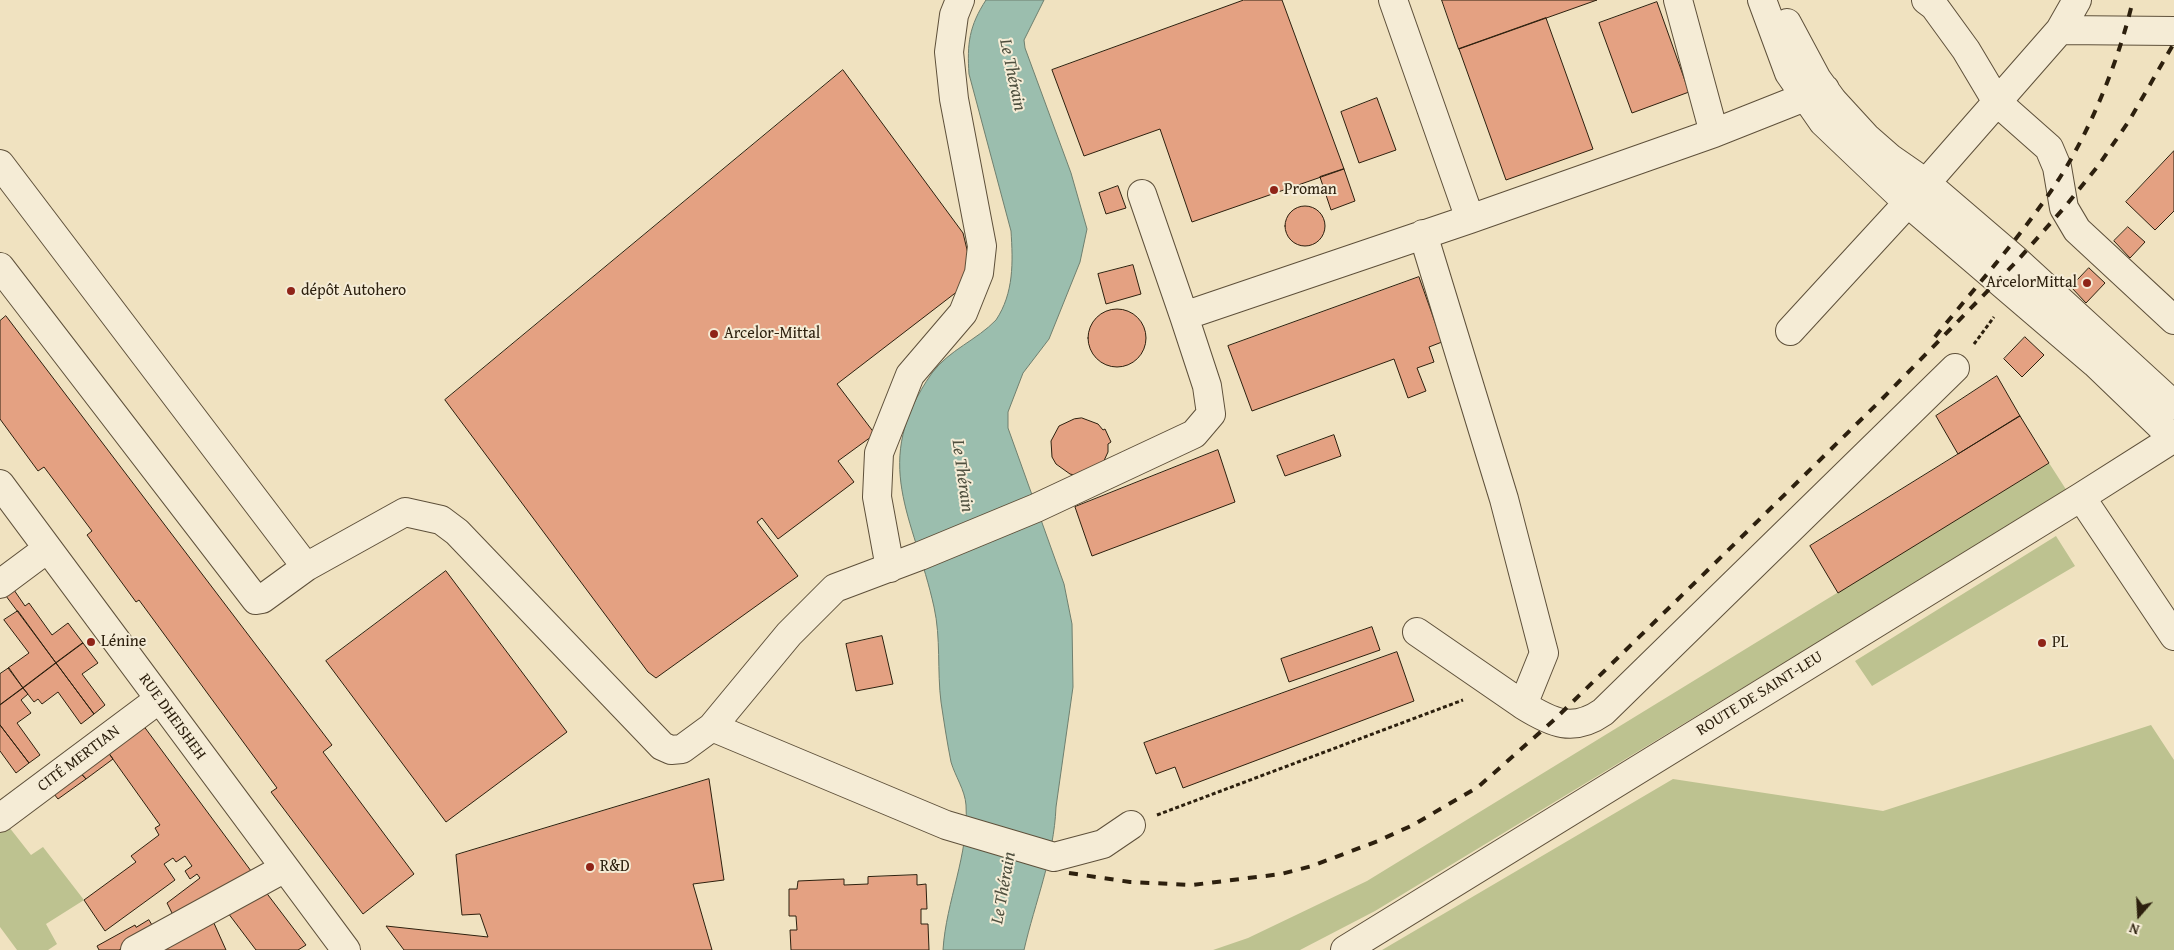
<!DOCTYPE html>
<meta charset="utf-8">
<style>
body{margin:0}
#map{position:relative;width:2174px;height:950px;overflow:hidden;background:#f0e2c0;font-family:"Gentium Book Plus",serif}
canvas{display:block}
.north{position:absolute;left:2114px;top:890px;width:50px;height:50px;-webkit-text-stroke:4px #f5ecd6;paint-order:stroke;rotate:199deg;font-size:14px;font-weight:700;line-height:20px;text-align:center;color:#2d200e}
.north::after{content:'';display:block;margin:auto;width:18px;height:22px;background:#2d200e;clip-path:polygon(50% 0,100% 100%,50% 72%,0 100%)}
</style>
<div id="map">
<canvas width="2174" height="950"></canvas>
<div class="north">N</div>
</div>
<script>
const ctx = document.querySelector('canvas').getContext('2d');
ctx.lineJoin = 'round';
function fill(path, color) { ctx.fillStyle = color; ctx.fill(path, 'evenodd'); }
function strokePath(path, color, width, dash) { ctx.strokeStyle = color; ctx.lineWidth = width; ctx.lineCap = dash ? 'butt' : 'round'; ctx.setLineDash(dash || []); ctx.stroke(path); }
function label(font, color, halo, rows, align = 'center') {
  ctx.font = font + ' "Gentium Book Plus",serif'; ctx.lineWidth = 4; ctx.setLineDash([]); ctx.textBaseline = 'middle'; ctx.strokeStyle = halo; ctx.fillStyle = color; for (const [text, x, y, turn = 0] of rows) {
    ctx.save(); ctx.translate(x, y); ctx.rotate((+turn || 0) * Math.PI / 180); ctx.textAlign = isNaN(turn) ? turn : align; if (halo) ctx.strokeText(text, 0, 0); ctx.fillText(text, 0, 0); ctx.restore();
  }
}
const green = new Path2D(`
 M2049,463L2067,491L1375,911L1300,950H1213L1248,938L1367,881Z
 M2056,536L2075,566L1872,686L1855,661Z
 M2151,725L2174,760V950H1382L1673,779L1883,811Z
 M9,827L31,855L43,847L84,900L46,924L57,944L48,950H17L0,927V833Z`);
const water = new Path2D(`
 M986,0H1044L1024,40L1025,48L1071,173L1087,229L1080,262L1049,339L1023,373L1008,412V428L1064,584L1072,624L1073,687L1056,807C1054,857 1035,902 1024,950H943C946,901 969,855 966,805C965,790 955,776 951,762C947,742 944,722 941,702C937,671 941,638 934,607C914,516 869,463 932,373C949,350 977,340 996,320C1014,293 1013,262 1011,231L969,74C967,44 969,26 986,0Z`);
const building = new Path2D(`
 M1244,0H1282L1344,169L1192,222L1160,129L1084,156L1052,70Z
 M1442,0H1597L1459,49Z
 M1657,2L1689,92L1632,113L1599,23Z
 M1546,18L1593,149L1506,180L1459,49Z
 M843,70L963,233L971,266L967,284L837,384L875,434L838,461L854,482L778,539L762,518L757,522L798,576L656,678L648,672L445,400Z
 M1377,98L1396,150L1359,163L1341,112Z
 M2174,151V211L2155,230L2126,202Z
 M1344,169L1355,201L1331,210L1320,177Z
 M1118,186L1126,208L1106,214L1099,193Z
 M1285 226a20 20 0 1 1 40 0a20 20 0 1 1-40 0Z
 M2128,227L2145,242L2130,258L2114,241Z
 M1133,265L1141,294L1106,304L1098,274Z
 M2089,268L2105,283L2086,303L2071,287Z
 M1419,277L1442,342L1429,347L1434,362L1417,368L1426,391L1408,398L1394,359L1252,411L1228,346Z
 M1088 338a29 29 0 1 1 58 0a29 29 0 1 1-58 0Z
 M6,316L332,745L323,752L414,874L363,914L271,792L277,788L139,600L136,602L87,535L92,531L44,467L38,471L0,419V321Z
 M2025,337L2044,355L2022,377L2004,359Z
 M1997,376L2020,416L1958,454L1936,416Z
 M2020,416L2049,463L1838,593L1810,546Z
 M1082,418L1098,424L1103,430L1105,429L1111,442L1108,444V452L1101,467L1078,476L1070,474L1056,464L1052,457L1051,441L1059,426L1074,419Z
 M1334,435L1341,456L1285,476L1277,456Z
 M1218,450L1235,502L1092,556L1075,507Z
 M446,571L567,732L446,822L326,661Z
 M14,590L25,606L29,603L52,635L68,623L83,643L56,663L6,596Z
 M18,611L56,663L23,688L8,668L29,653L4,620Z
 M1372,627L1380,650L1289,682L1281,659Z
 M882,636L893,684L856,691L846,644Z
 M83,643L98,663L82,674L105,705L94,714L56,663Z
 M1397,652L1414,701L1183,788L1175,767L1156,774L1144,743Z
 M56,663L94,714L81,724L58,692L42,704L38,699L34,702L23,688Z
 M9,668L23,688L0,705V674Z
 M23,688L28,694L21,700L31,713L17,723L40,755L29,763L0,725V705Z
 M140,721L254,875L175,919L167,903L200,878L197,874L190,879L185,871L192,866L185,856L176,862L173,858L164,864L175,880L105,931L84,900L136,862L131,856L159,835L155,828L160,825L105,748Z
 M0,725L29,763L16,773L0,751Z
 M105,748L113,759L86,779L77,769Z
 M77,769L86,779L58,799L50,789Z
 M709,779L724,880L693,884L712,950H404L386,926L488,937L480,914L462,915L456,855Z
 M917,875V885L926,884L927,909H921V924H928L929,950H791L790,930H797L796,916H789V889H797L798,881L844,879V885L868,884V877Z
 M265,891L306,945L298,950H256L228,913Z
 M149,920L155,930L119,950H99L97,946L135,925L136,927Z
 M213,921L226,950H163Z`);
const path = new Path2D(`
 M1974,344L1994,317
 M1157,815L1463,700`);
const minor = new Path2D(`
 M1393,0L1470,219
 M1678,0L1714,133
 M1762,0L1789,73L1823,122L1908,203L2095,363L2173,438
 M1926,0L1934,6L1966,50L1997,102L2049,148L2057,167L2064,208L2077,230L2174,320
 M1787,23L1817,79L1833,101L1866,137L1890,158L1926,183L2017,261L2174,405
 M2060,30L2174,31
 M0,164L306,567
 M1142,194L1184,316L1470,219L1714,133L1825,89
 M1423,234L1504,499L1544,653L1523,705C1552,723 1573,733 1603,712L1955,368
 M0,267L256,600L262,599L306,567L405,512L441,520L457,532L662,746L671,750L682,749L712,727L789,634L835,588L920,556L1036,508L1194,434L1211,414L1207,386L1184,316
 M1790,331L1926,183L2060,30L2077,0
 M0,484L346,950
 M2081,497L2174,636
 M890,568L877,497L879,453L910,375L963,313L979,273L982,246L954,99L949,52L954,15L960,0
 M0,584L47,549
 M1417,632L1523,705
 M712,727L946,825L1054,857L1103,844L1131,825
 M0,818L158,700
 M135,950L285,868
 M1345,950L2081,497L2174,438`);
const rail = new Path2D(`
 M1935,337C1976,286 2021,237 2057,182C2091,130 2119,60 2133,0
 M1069,873L1130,882L1192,885L1281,874L1312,866L1378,841L1413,825L1478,787L1554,720L1713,565L1880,401L2017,261L2064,208L2098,166L2129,121L2174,43`);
const markers = [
 [1274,190,5,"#8f2418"],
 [2087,283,5,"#8f2418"],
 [291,291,5,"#8f2418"],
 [714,334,5,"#8f2418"],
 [91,642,5,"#8f2418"],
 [2042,643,5,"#8f2418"],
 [590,867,5,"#8f2418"]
];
const poiNames = [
 ["Proman",1284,190],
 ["ArcelorMittal",2077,283,"right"],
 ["dépôt Autohero",301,291],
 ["Arcelor-Mittal",724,334],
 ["Lénine",101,642],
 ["PL",2052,643],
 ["R&D",600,867]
];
const streetNames = [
 ["ROUTE DE SAINT-LEU",1760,694,-32],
 ["RUE DHEISHEH",172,717,54],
 ["CITÉ MERTIAN",79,759,-37]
];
const waterNames = [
 ["Le Thérain",1012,75,78],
 ["Le Thérain",962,476,82],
 ["Le Thérain",1004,888,-80]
];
fill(green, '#bdc290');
fill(water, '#9bbeae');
strokePath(water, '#6f7f6e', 1);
fill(building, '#e4a182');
strokePath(building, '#2d200e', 1);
strokePath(minor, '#5e503a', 30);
strokePath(path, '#2d200e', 3, [4, 2.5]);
strokePath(minor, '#f5ecd6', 28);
strokePath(rail, '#2d200e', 4, [9, 9]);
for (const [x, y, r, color] of markers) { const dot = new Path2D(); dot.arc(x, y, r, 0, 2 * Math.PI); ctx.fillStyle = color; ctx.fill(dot); strokePath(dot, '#f5ecd6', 2); }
label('16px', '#2d200e', '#f5ecd6', poiNames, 'left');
label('16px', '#2d200e', '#f5ecd6', streetNames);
label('italic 18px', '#4e4f3e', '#f5ecd6', waterNames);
</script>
